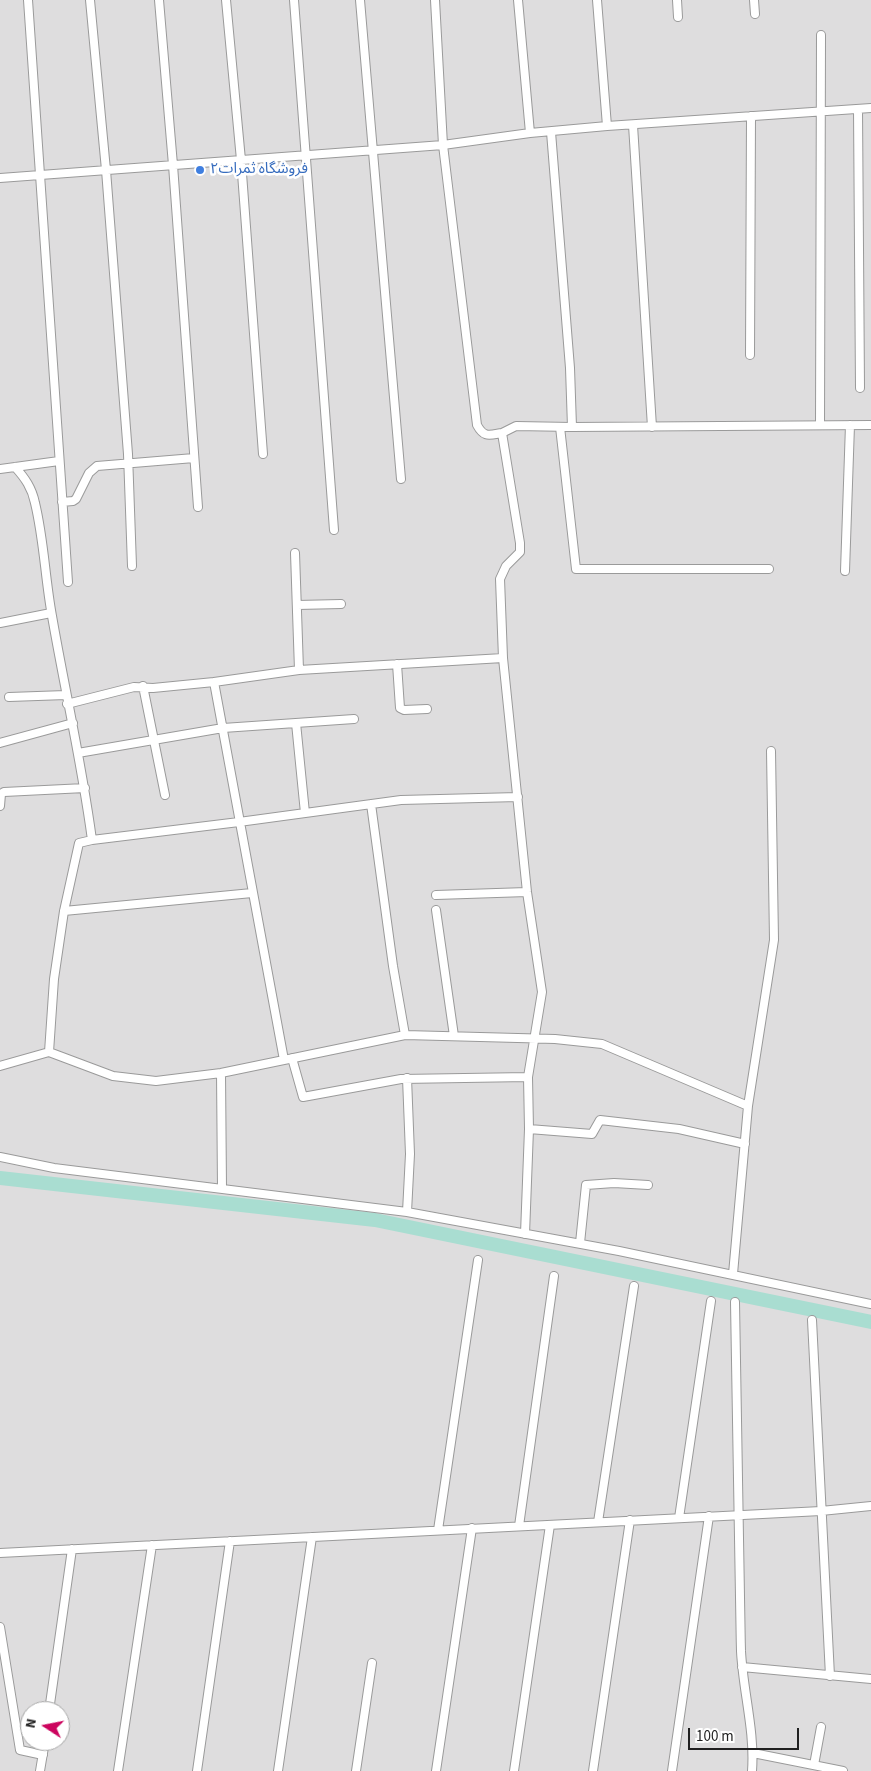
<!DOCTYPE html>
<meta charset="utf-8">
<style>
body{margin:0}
#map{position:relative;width:871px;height:1771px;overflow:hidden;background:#f0e9e7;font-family:"Source Sans 3",sans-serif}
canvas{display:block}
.north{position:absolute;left:20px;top:1701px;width:50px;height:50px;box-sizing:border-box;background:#fff;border:1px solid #a6a6a6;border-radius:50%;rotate:281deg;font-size:14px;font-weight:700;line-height:20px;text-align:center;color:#202020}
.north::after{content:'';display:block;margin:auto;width:18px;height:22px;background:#cc045e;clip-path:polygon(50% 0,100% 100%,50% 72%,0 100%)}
.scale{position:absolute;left:688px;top:1728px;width:111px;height:22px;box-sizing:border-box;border:2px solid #202020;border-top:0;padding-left:6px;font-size:15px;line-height:18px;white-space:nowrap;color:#202020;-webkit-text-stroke:4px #fff;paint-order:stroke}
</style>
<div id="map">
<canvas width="871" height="1771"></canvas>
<div class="north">N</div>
<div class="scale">100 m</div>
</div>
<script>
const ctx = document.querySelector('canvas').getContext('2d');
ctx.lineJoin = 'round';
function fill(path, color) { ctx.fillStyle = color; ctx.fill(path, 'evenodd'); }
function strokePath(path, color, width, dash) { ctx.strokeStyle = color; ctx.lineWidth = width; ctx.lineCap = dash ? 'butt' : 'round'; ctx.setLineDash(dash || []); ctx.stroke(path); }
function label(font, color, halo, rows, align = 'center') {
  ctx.font = font + ' "Source Sans 3","Noto Sans Arabic",sans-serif'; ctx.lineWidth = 5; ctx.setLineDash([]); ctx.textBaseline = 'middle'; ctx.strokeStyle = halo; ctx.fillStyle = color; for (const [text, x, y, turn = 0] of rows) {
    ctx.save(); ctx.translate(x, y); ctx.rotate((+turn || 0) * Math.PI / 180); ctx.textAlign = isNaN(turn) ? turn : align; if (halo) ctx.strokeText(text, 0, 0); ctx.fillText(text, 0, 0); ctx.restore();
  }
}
const residential = new Path2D(`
 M0,0H871V1771H0ZM30,1711H60V1741H30Z`);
const river = new Path2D(`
 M0,1178L375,1220L871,1322`);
const minor = new Path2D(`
 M28,0L68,582
 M90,0L106,170L128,454L132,566
 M159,0L173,165L198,507
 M226,0L241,160L263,454
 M294,0L334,530
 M360,0L401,479
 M435,0L443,145L477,425C484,438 489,435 502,433L520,543V552L506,566L500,579L503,658L527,892L542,992L528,1077L529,1129L525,1234
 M518,0L530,133
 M597,0L607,126
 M677,0L678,17
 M754,0L755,14
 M858,109L860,388
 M633,125L652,427
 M551,132L570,368L572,427
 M0,178L443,145L530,133L607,126L871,108
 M750,355L751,116
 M820,425L821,35
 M560,427L576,569H769
 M502,433L516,426L572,427L871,425
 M15,467C25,478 32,488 35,503C44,540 45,578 52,616C65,691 82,764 92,840
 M0,469L59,461
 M62,502L73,501L76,499L89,473L97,466L194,458
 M295,553L299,670
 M845,571L850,425
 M297,605L341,604
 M0,623L51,613
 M397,664L400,708L404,710L427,709
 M214,682L284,1060
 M143,686L165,795
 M9,697L66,695
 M67,704L134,687L153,688L214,682L299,670L503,658
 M296,723L305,813
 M0,743L73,723
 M78,753L223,728L354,719
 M371,804L393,966L405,1035
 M0,806L1,794L4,792L85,788
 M436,895L527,892
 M436,910L454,1036
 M64,911L252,893
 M49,1052L54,979L64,911L79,843L92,840L239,822L401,800L518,797
 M292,1058L303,1097L401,1079L528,1077
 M0,1066L49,1052L113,1076L156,1081L221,1073L405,1035L555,1039L602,1044L748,1106L733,1274
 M221,1073L222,1188
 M407,1078L410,1154L407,1212
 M748,1106L774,940L771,751
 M529,1129L592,1134L600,1120L679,1129L745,1144
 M0,1157L54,1168L407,1212L619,1251L871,1304
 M580,1243L586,1185L614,1183L648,1185
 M735,1302C736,1419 738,1535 741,1651C743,1691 755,1731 752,1771
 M812,1320L830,1676
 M679,1518L711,1301
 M598,1522L634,1286
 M519,1526L554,1276
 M438,1530L478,1260
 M0,1553L821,1511L871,1506
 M0,1627L20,1750L43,1755
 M742,1667L871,1679
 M49,1711L72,1549
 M753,1753L843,1771
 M814,1765L821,1727
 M40,1771L45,1741
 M118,1771L152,1545
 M197,1771L230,1541
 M278,1771L312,1537
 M356,1771L372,1663
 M436,1771L472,1528
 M514,1771L550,1525
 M593,1771L630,1520
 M672,1771L709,1516`);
const markers = [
 [200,170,5,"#3f7fe0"]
];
const shopNames = [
 ["فروشگاه ثمرات٢",210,170]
];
fill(residential, '#deddde');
strokePath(river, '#a9ddd1', 14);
strokePath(minor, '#9a9a9a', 10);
strokePath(minor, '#fff', 8);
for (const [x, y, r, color] of markers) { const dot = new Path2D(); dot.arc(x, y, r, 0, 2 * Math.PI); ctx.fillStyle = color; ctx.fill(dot); strokePath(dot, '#fff', 2); }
label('15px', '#366cbe', '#fff', shopNames, 'left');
</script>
